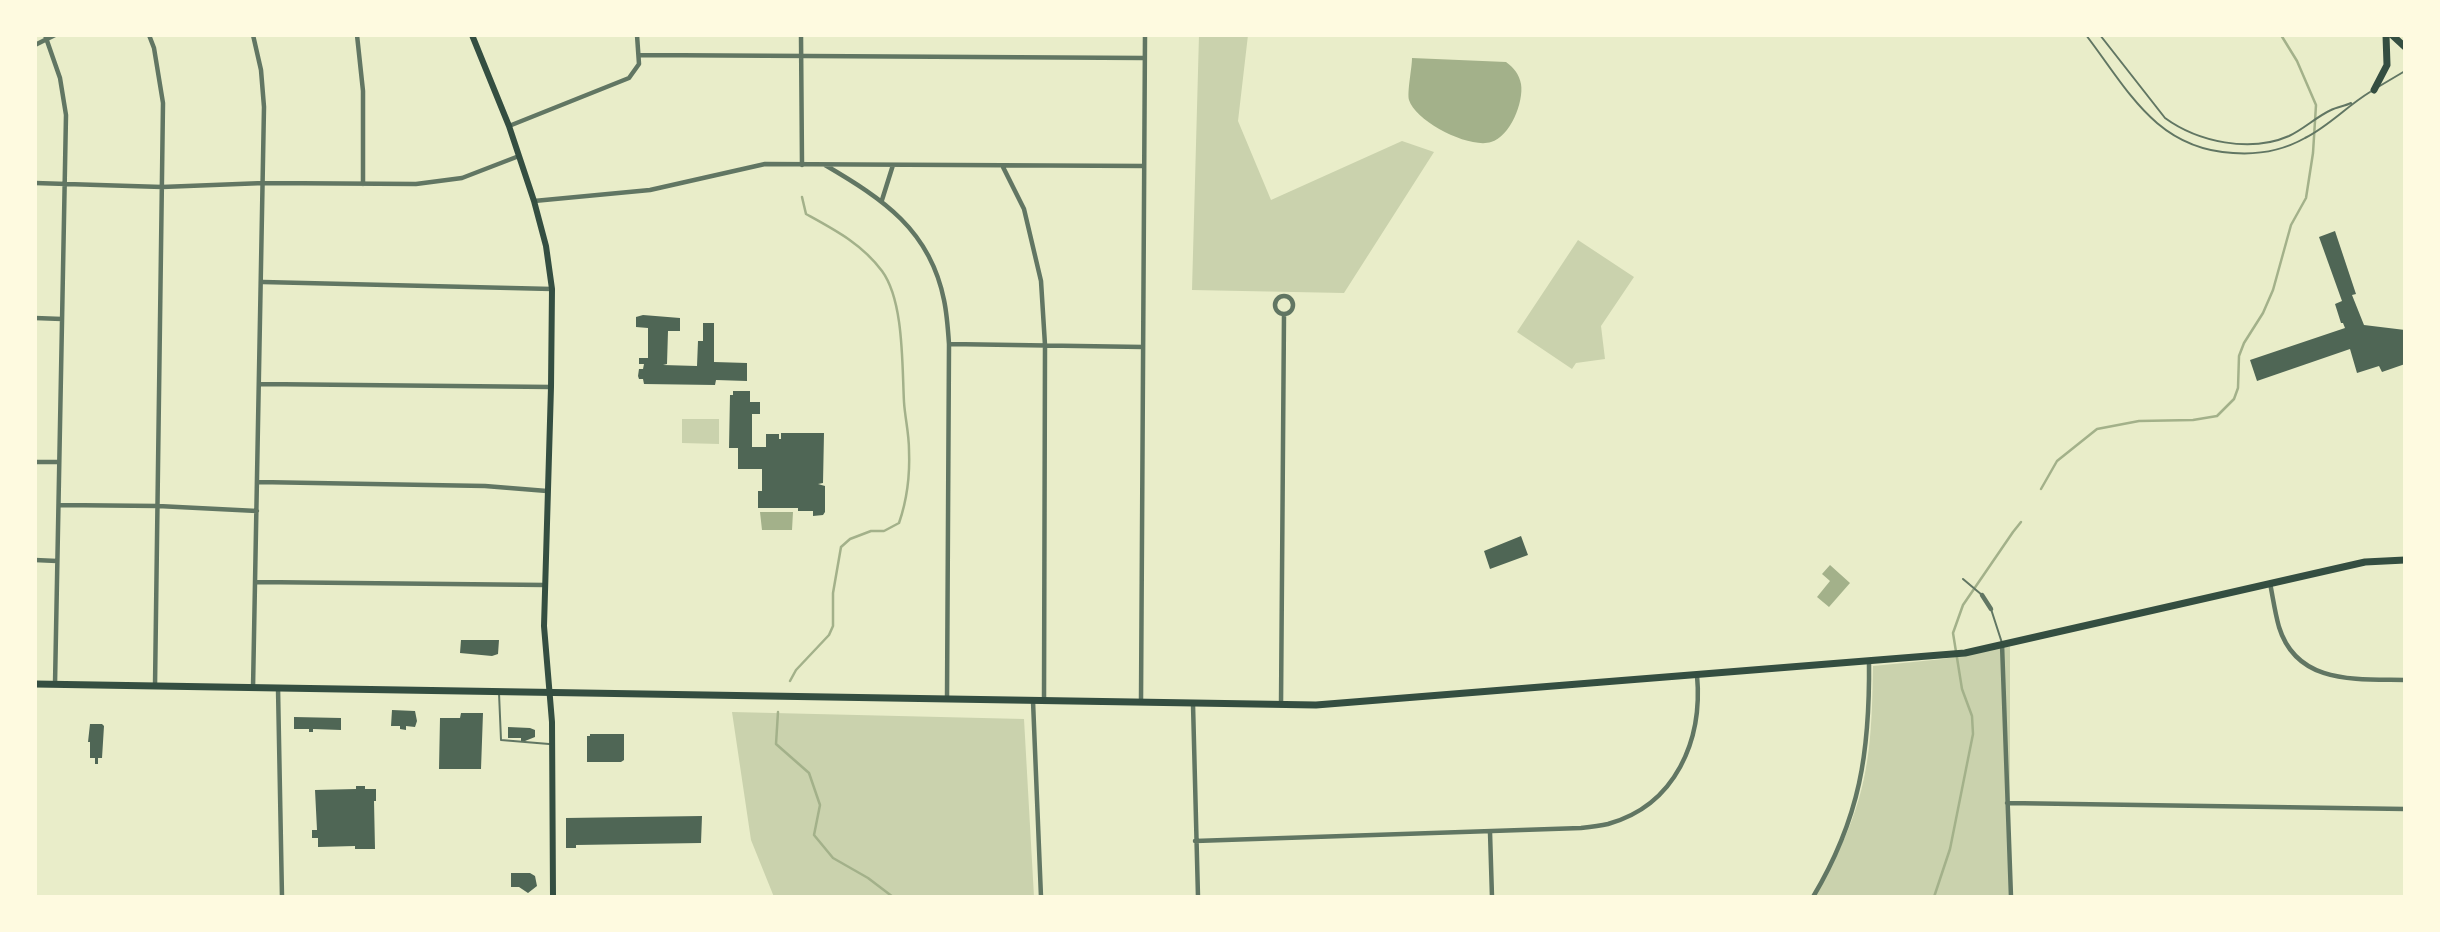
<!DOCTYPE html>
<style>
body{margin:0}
#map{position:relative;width:2440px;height:932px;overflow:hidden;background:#e9edc9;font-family:Jost,sans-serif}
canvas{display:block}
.frame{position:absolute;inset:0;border:37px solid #fefae0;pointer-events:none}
</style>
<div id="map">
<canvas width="2440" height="932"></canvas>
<div class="frame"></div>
</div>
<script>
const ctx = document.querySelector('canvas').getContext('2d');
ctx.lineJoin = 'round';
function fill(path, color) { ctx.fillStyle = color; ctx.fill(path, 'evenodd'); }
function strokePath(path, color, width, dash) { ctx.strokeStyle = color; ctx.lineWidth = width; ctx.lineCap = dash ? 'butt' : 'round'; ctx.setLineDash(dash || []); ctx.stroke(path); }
const green = new Path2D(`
 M1199,35H1248L1238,121L1271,200L1402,141L1434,152L1344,293L1192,290Z
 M1578,240L1634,277L1601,326L1605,359L1576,363L1572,369L1517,332Z
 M682,419H719V444L682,443Z
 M2010,646V897H1813C1825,875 1839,853 1848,830C1871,775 1872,725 1873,666L1943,659Z
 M732,712L1024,719L1034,897H774L751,840Z`);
const water = new Path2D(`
 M1412,58L1506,62C1514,68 1519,74 1521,84C1524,102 1510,137 1491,142C1470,149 1416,122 1409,100C1407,92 1412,68 1412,58Z
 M760,512H793L792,530H762Z
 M1830,565L1850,583L1829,607L1817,597L1830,581L1822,574Z`);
const stream = new Path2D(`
 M2041,489L2057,461L2097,429L2139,421L2193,420L2217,416L2234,399L2238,388L2239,356L2244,343L2263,313L2273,290L2291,225L2306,198L2313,153L2316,105L2297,61L2281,35
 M790,681L796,670L829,635L833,626V593L841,547L850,539L871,531H884L899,523C907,500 910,474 909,450C909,433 905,418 904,402C902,365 904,301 882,271C862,244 835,230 806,214L802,197
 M778,712L776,744L809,773L820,805L814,835L833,858L868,878L893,897
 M1934,897L1950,849L1973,734L1972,716L1962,689L1953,633L1963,605L2013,532L2021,522`);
const building = new Path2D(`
 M2335,231L2356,294L2352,295L2364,325L2405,330V364L2382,372L2379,366L2357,373L2350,349L2257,381L2250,360L2345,328L2343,323H2341L2335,304L2342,301L2319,237Z
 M643,315L680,318V331H668L667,364L663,365L697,366L698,341H703V323H714V362L747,363V381L716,380L715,385L644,384L643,379H639L638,376L639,369H643L644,364H639V358H648V328L636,327V317Z
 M733,391H750V402H760V414H752V447H766V434H779V439H781V433H824L823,483L818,484L825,486V512L823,515L813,516V511H798V508H758V491H762V469H738V448H729L730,395H733Z
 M1521,536L1528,555L1490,569L1484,551Z
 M461,640H499L498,654L492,656L460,653Z
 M392,710L415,711L417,721L415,727L406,726V730L400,729V726H391Z
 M461,713H483L481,769H439L440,718H460Z
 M294,717L341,718V730L313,729V732H309V729H294Z
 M90,724H102L104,726L102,758H98V764H95V758H90V742H88Z
 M508,727L530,728L535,730V737L525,741H521V738H508Z
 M590,734H624V760L621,762H587V736H590Z
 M356,786H365V789H376V801H374L375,849H355V846L318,847V838H312V830H317L315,790L356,789Z
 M702,816L701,843L576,845V848H566V818Z
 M511,873H530L535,876L537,886L528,893L519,887H511Z`);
const service = new Path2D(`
 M2086,35C2128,90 2156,149 2233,153C2259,155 2282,151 2305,138C2329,126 2347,106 2370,92
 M2100,35L2165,118C2198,142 2250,153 2289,136C2304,129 2316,117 2331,110C2337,107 2345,106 2351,103
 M2378,87L2405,71
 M1963,579L1982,595
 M1991,609L2002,643
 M499,693L501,740L549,744`);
const minor = new Path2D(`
 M45,35L60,78L66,115L55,684
 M149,35L154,48L163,103L155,686
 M253,35L261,70L264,107L253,688
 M357,35L363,91V184
 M801,35L802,165
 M35,45L55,35
 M640,55L1144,58
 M509,126L629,78L639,64L637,35
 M825,165C883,199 930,230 944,300C947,314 948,329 949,344L947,699
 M1003,167L1024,209L1041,281L1045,345L1044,700
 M35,183L162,187L264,183L416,184L462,178L519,156
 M882,200L893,165
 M534,201L650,190L765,164L1144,166
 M263,282L552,289
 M1275 305a9 9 0 1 1 18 0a9 9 0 1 1-18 0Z
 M35,318L62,319
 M949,344L1143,347
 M260,384L551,387
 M35,462H59
 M258,482L485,486L547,491
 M59,505L158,506L257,511
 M35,560L57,561
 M256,582L545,585
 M2270,583C2273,598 2275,613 2279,627C2297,685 2356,679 2405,680
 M1982,595L1991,609
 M2002,644L2011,897
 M278,688L282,897
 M1033,701L1041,897
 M1141,702L1145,35
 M1193,704L1198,897
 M1281,705L1284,314
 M2007,803L2405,809
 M1490,832L1492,897
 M1195,841L1581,828C1590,827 1599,826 1608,824C1676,805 1703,740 1697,675
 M1813,897C1860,818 1870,752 1869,661`);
const primary = new Path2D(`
 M472,35L509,126L534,201L546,246L552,289L551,387L544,626L552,722L553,897`);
const trunk = new Path2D(`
 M2392,35L2405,47
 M2374,90L2387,65L2386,35
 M35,684L1316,705L1965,653L2365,562L2405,560`);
fill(green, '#cad2ad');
fill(water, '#a3b18a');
strokePath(stream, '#a3b18a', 2.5);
fill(building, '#4f6655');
strokePath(service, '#617663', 2);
strokePath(minor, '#617663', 4.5);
strokePath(primary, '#344e41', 6);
strokePath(trunk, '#344e41', 7);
</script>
